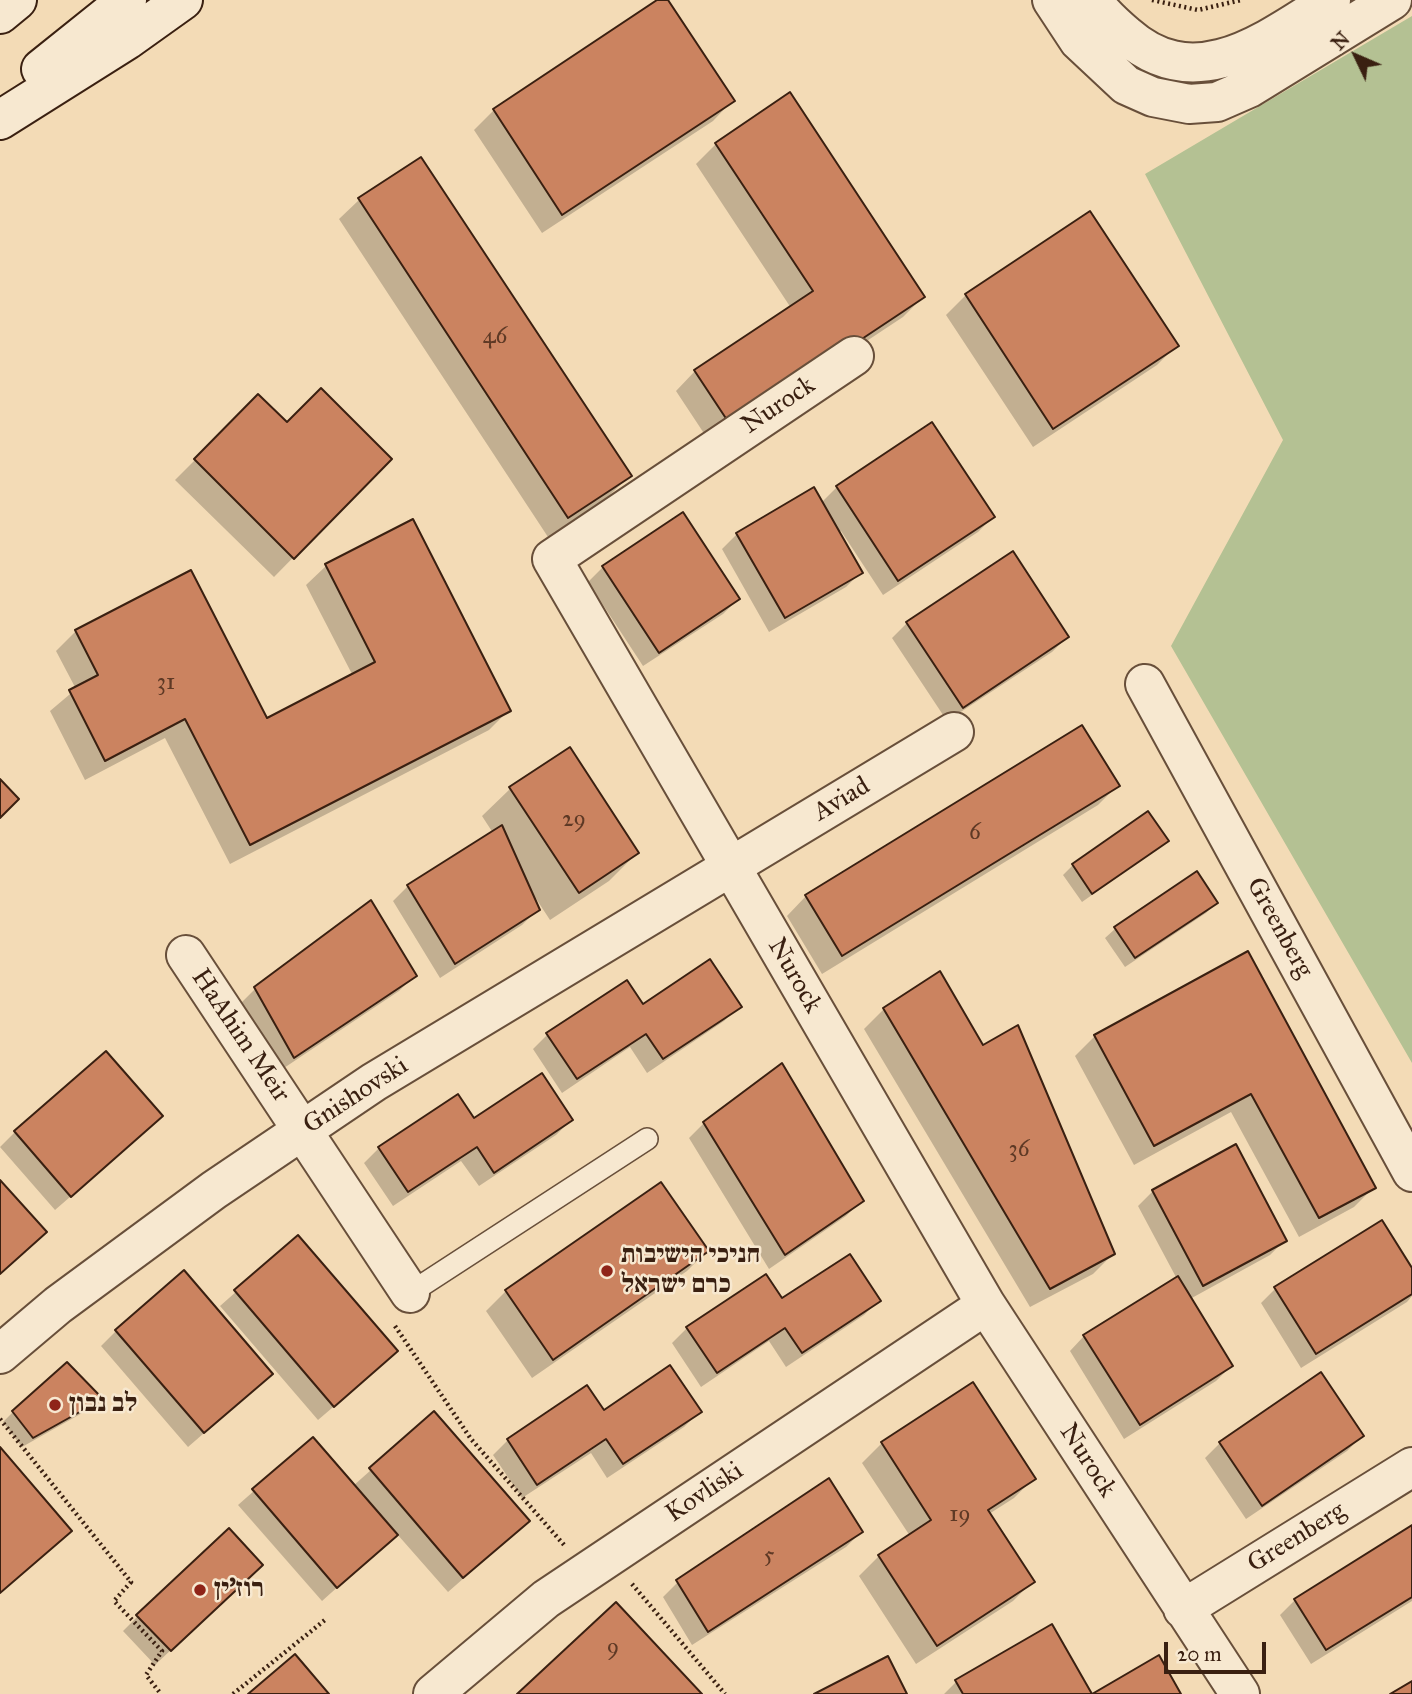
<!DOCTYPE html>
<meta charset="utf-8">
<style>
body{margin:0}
#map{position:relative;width:1412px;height:1694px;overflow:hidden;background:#f3dbb6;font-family:"IM FELL Great Primer",serif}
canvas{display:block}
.north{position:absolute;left:1321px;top:21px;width:70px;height:70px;-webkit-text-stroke:5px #f7e8d0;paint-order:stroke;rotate:314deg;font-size:19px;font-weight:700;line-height:28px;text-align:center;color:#3a2011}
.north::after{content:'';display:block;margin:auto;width:24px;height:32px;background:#3a2011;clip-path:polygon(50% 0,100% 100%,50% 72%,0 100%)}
.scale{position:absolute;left:1164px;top:1642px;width:102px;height:32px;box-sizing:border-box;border:4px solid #3a2011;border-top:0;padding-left:9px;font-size:21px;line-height:24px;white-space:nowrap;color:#3a2011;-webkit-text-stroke:5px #f7e8d0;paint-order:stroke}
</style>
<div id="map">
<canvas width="1412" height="1694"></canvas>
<div class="north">N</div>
<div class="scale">20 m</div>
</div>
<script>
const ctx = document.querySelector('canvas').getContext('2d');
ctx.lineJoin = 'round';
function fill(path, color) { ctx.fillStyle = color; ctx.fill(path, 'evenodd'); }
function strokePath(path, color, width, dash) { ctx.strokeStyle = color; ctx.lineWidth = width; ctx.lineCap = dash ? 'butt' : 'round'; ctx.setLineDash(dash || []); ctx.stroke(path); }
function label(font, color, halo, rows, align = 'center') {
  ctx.font = font + ' "IM FELL Great Primer","Frank Ruhl Libre",serif'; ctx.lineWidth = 5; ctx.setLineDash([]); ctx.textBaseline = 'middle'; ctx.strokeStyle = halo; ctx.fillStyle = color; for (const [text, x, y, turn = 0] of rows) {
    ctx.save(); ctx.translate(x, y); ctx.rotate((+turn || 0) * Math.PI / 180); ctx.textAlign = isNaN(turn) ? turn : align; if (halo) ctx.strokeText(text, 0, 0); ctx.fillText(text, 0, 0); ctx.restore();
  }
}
const green = new Path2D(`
 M1412,16V1063L1171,646L1283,440L1145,174Z`);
const shadow = new Path2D(`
 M660,0H666L732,101L713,121L542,233L474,130L494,110Z
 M716,144L923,297L903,317L711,444L676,391L695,371L791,308L696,164Z
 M421,159L629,476L610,495L548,537L339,219L359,200Z
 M1090,213L1177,345L1157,365L1033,447L946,315L966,295Z
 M258,397L287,425L390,459L274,577L175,480Z
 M932,425L993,517L978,532L883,595L841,531L838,532L861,572L846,587L769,632L722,549L737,534L821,503L837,487Z
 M682,515L738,599L723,614L643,666L588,582L603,567Z
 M326,566L509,710L489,730L230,864L165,738L85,780L50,711L76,689L56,651L76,631L266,720L353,676L306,585Z
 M907,623L1067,637L1052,652L947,721L892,638Z
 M1118,785L1098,805L822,974L787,916L806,896Z
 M510,789L637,853L609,881L550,920L531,891L537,910L522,925L440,978L393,901L408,886L493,833L482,816Z
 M1147,814L1166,841L1156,850L1082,902L1063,875L1073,865Z
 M1216,903L1206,913L1125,967L1105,938L1115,929Z
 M1247,953L1374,1187L1354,1207L1299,1237L1231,1112L1134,1165L1075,1056L1095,1036Z
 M414,976L399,991L278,1072L240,1004L255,989Z
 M642,1006H739L724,1021L647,1073L630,1047L562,1093L533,1049L548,1034Z
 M884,1009L982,1047L1113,1254L1093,1274L1030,1307L864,1029Z
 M474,1120H571L556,1135L479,1186L461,1161L393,1206L364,1163L379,1148Z
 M704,1123L861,1201L846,1216L769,1269L689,1138Z
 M146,1131L55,1210L0,1147L15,1132Z
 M661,1184L707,1251L687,1271L532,1378L486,1311L506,1291Z
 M1153,1191L1285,1240L1270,1255L1190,1299L1231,1366L1216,1381L1124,1439L1070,1351L1084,1336L1177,1279L1138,1206Z
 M298,1237L381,1366L318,1420L220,1306Z
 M1412,1271V1296L1407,1302L1301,1368L1261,1303L1275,1289Z
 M781,1300H879L864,1315L786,1367L769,1341L701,1387L672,1343L687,1328Z
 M116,1331L256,1388L188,1447L101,1346Z
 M1320,1374L1362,1436L1347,1451L1246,1519L1205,1458L1220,1443Z
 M101,1399L91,1408L22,1447L3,1422L13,1412Z
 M603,1412H699L684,1427L607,1478L591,1453L522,1498L493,1455L508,1440Z
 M434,1414L512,1536L448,1592L397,1534L322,1601L238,1505L313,1439L353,1486Z
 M882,1443L1034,1478L1014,1498L989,1514L1033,1581L1013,1601L916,1664L859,1576L879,1556L910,1536L862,1463Z
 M1412,1527V1601L1311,1664L1280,1615L1295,1600Z
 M861,1532L846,1547L692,1645L663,1597L678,1582Z
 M245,1580L155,1665L123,1631L138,1616Z
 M956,1682L1090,1694H944Z`);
const building = new Path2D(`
 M657,0H668L735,101L562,215L493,109Z
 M790,92L925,297L731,426L694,370L813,291L715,143Z
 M421,157L632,476L568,518L358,198Z
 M1090,211L1179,346L1053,429L965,294Z
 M321,388L392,459L294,559L194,459L258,394L287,422Z
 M932,422L995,517L898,581L836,486Z
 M814,487L863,573L785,618L736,533Z
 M683,512L740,599L659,653L602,566Z
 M413,519L511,711L250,845L185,719L105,761L69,690L98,675L75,630L191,570L267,718L375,662L325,564Z
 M1013,551L1069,637L963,708L906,622Z
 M1082,725L1120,786L842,956L805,895Z
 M570,747L639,853L579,893L509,787Z
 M0,779L19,799L0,818Z
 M1148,811L1169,841L1092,894L1072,864Z
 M502,825L540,910L455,964L407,885Z
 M1197,871L1218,903L1135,958L1114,927Z
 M371,900L417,976L294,1058L254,987Z
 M1248,951L1376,1188L1319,1218L1251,1094L1154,1146L1094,1035Z
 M710,959L742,1007L663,1059L646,1034L577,1079L546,1033L627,980L643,1004Z
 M940,971L983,1045L1018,1025L1115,1254L1050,1289L883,1008Z
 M106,1051L163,1116L71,1197L14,1131Z
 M782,1063L864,1201L785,1255L703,1122Z
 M542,1073L573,1120L494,1173L477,1147L408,1192L378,1147L458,1094L474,1118Z
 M1236,1144L1287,1241L1203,1286L1152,1190Z
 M0,1180L47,1232L0,1274Z
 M661,1182L709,1251L553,1360L505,1290Z
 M1382,1220L1412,1268V1294L1316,1354L1274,1287Z
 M298,1235L398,1351L334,1407L234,1290Z
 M850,1254L881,1301L802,1353L785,1328L717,1373L686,1327L766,1274L782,1298Z
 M184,1270L273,1374L204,1433L115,1330Z
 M1178,1276L1233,1366L1140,1425L1083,1335Z
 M67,1362L103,1399L33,1438L12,1411Z
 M670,1365L702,1412L623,1464L606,1439L537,1485L507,1439L587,1385L604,1410Z
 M1321,1372L1364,1436L1262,1506L1219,1442Z
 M973,1382L1036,1479L988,1510L1035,1582L937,1646L878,1555L931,1520L881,1442Z
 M434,1411L530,1521L463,1578L369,1468Z
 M313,1437L398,1535L337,1588L252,1489Z
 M0,1447L72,1531L0,1593Z
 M829,1478L863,1532L708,1632L676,1580Z
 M1412,1525V1597L1326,1650L1294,1599Z
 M229,1528L263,1565L171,1651L136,1615Z
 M616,1602L702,1694H517Z
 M1052,1624L1092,1694L1159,1655L1181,1694H963L955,1680Z
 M295,1654L329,1694H248Z
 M888,1656L907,1694H814Z
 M1412,1681V1694H1390Z`);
const path = new Path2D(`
 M1152,0L1198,10L1241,0
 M395,1326L471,1439L565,1546
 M0,1419L131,1582L114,1601L162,1651L146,1675L161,1694
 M632,1584L725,1694
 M233,1694L325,1620`);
const lane = new Path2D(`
 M410,1293L647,1139`);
const street = new Path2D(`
 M1052,0L1079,41L1126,85L1153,97L1189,104L1217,102L1249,88L1392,0
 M1092,0C1102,14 1113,24 1126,35C1196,97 1267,40 1331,0
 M854,356L552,559L986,1305L1240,1694
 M1145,684L1412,1172
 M186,955L410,1293
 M0,1354L58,1305L214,1190L374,1082L954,732
 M1183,1609L1412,1467
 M433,1694L546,1599L986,1305`);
const secondary = new Path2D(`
 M0,14L17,0
 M41,69L127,0
 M0,120L127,40L183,0`);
const markers = [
 [607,1271,7,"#8f2418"],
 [55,1405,7,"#8f2418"],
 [200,1590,7,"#8f2418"]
];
const numberNames = [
 ["46",495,337],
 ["31",166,683],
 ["29",574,820],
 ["6",975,833],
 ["36",1019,1150],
 ["19",960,1515],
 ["5",769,1556],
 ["9",613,1648]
];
const streetNames = [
 ["Nurock",779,406,-34],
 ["Aviad",842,800,-31],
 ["Greenberg",1279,928,61],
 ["Nurock",794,976,60],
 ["HaAhim Meir",240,1036,56],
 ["Gnishovski",356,1096,-33],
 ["Nurock",1087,1461,57],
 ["Kovliski",705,1493,-34],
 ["Greenberg",1297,1538,-32]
];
const poiNames = [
 ["חניכי הישיבות",621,1256],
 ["כרם ישראל",621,1286],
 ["לב נבון",69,1405],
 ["רוז'ין",214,1590]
];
fill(green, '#b4c193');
fill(shadow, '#0003');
fill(building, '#cb8360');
strokePath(building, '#3a2011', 2);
strokePath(lane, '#684f3a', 24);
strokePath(street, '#684f3a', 42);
strokePath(secondary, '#3a2011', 42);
strokePath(path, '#3a2011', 4.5, [2, 3.5]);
strokePath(lane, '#f7e8d0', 21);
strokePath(street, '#f7e8d0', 38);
strokePath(secondary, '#f7e8d0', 38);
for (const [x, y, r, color] of markers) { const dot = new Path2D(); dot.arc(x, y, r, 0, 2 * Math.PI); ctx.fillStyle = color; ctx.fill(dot); strokePath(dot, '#f7e8d0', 2.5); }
label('23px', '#5e3925', null, numberNames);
label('26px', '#3a2011', '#f7e8d0', streetNames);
label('bold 26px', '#3a2011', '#f7e8d0', poiNames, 'left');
</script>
